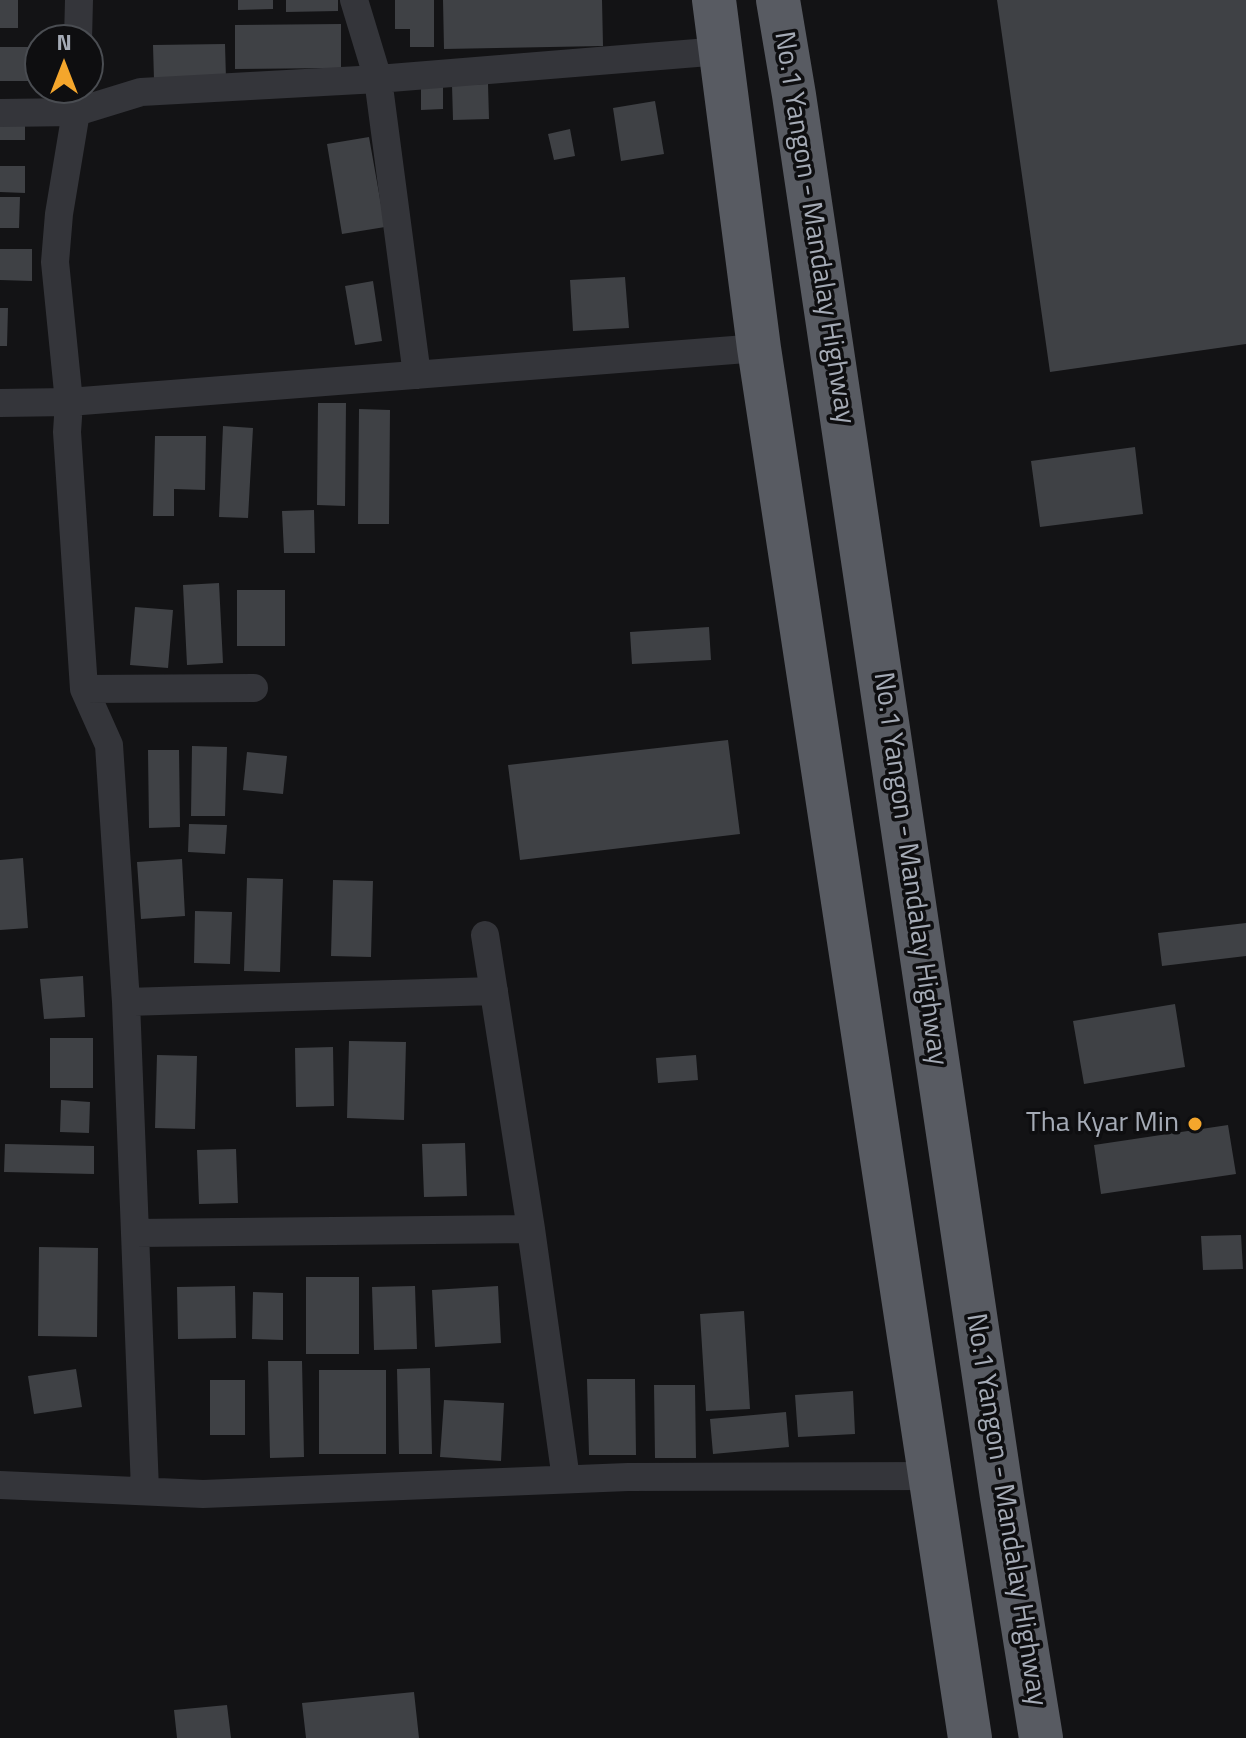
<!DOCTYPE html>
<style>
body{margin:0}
#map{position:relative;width:1246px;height:1738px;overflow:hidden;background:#131315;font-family:"Titillium Web",sans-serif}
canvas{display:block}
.north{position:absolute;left:24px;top:24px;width:80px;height:80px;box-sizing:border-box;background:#0e0e10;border:2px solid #4a4d52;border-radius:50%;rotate:0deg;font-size:22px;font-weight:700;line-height:32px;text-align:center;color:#a5abb6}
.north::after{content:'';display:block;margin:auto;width:28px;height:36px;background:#f4a62c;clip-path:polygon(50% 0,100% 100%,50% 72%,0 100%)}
</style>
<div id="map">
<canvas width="1246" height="1738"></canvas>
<div class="north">N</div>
</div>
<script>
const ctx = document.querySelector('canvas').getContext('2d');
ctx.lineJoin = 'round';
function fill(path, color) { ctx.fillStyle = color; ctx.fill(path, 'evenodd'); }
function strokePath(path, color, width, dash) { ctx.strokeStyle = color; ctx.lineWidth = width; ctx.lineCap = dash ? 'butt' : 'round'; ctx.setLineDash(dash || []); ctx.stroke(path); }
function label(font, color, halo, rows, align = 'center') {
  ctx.font = font + ' "Titillium Web",sans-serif'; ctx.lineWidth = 7; ctx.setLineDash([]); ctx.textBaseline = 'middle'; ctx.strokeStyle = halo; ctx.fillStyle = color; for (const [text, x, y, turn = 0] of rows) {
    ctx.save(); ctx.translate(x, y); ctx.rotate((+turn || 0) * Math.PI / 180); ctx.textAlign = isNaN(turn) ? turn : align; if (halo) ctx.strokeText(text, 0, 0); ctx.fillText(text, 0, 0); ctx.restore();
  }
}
const building = new Path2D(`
 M0,0H18V28H0Z
 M238,0H273V9L238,10Z
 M286,0H338V11L286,12Z
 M395,0H434V47H410V29H395Z
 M443,0H602L603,46L444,49Z
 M997,0H1246V344L1050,372Z
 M341,24V68L235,69V25Z
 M225,44L226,79L154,80L153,45Z
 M0,47H40V81H0Z
 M421,82H443V109L421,110Z
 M488,84L489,119L453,120L452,85Z
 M655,101L664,154L621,161L613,108Z
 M0,126H25V140H0Z
 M570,129L575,156L554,160L548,134Z
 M369,137L385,227L342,234L327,144Z
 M0,166H25V193L0,192Z
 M0,197H20L19,228H0Z
 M0,249H32V281L0,280Z
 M625,277L629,328L573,331L570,280Z
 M373,281L382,341L355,345L345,286Z
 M0,308H8L7,346H0Z
 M318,403H346L345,506L317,505Z
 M359,409L390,410L389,524H358Z
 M223,426L253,428L248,518L219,517Z
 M155,436H206L205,490L174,489V516H153Z
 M1135,447L1143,514L1040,527L1031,461Z
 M314,510L315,553H284L282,511Z
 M219,583L223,663L187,665L183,585Z
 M237,590H285V646H237Z
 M135,607L173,610L168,668L130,665Z
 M709,627L711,660L632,664L630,632Z
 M728,740L740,834L520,860L508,765Z
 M192,746L227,747L225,816H191Z
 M148,750H179L180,827L149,828Z
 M247,752L287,756L283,794L243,790Z
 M189,824L227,825L225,854L188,852Z
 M23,858L28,928L0,930V860Z
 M182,859L185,916L141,919L137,862Z
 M247,878L283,879L280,972L244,971Z
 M333,880L373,881L371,957L331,956Z
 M195,911L232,912L230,964L194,963Z
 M1246,923V956L1162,966L1158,933Z
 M83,976L85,1017L44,1019L40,979Z
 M1175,1004L1185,1067L1084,1084L1073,1021Z
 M50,1038H93V1088H50Z
 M349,1041L406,1042L404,1120L347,1118Z
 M333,1047L334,1106L296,1107L295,1048Z
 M157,1055L197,1056L195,1129L155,1128Z
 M696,1055L698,1080L658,1083L656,1058Z
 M61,1100L90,1102L89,1133L60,1132Z
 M1228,1125L1236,1174L1101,1194L1094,1145Z
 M465,1143L467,1196L424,1197L422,1144Z
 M5,1144L94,1146V1174L4,1172Z
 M236,1149L238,1203L199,1204L197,1150Z
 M1241,1235L1243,1269L1203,1270L1201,1236Z
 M39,1247L98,1248L97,1337L38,1336Z
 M306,1277H359V1354H306Z
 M235,1286L236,1338L178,1339L177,1287Z
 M415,1286L417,1349L374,1350L372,1287Z
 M498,1286L501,1343L435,1347L432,1290Z
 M253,1292L283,1293V1340L252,1339Z
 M744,1311L750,1409L706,1411L700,1314Z
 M268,1361H302L304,1457L270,1458Z
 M430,1368L432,1454H399L397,1369Z
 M76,1369L82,1407L34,1414L28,1376Z
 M319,1370H386V1454H319Z
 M587,1379H635L636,1455H589Z
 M210,1380H245V1435H210Z
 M654,1385H695L696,1458H655Z
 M853,1391L855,1434L798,1437L795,1395Z
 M444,1400L504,1403L501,1461L440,1457Z
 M786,1412L789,1447L713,1454L710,1419Z
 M414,1692L419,1738H306L302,1703Z
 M227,1705L231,1738H177L174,1710Z`);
const minor = new Path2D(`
 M354,0L378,79L417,375
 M78,40L79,0
 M77,88L76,112L59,214L55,262L69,402L67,432L84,689L109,745L126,1002L145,1490
 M0,113L76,112L141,92L378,79L721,51
 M0,403L69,402L759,348
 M84,689L254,688
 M485,935L531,1229L566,1479
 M126,1002L494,991
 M135,1233L531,1229
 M0,1485L203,1494L628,1477L931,1476`);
const trunk = new Path2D(`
 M714,0L759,348L970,1738
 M778,0L794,95L1002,1497L1041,1738`);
const markers = [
 [1195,1124,8,"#f4a62c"]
];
const streetNames = [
 ["No.1 Yangon - Mandalay Highway",813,228,81],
 ["No.1 Yangon - Mandalay Highway",909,869,82],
 ["No.1 Yangon - Mandalay Highway",1005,1510,81]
];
const poiNames = [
 ["Tha Kyar Min",1179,1124]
];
fill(building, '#3f4145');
strokePath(minor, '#34353a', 28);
strokePath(trunk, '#585b62', 44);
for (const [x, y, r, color] of markers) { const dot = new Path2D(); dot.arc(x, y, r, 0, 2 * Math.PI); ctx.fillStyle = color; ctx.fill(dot); strokePath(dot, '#0e0e10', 3); }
label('28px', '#a5abb6', '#0e0e10', streetNames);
label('28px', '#a5abb6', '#0e0e10', poiNames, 'right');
</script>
